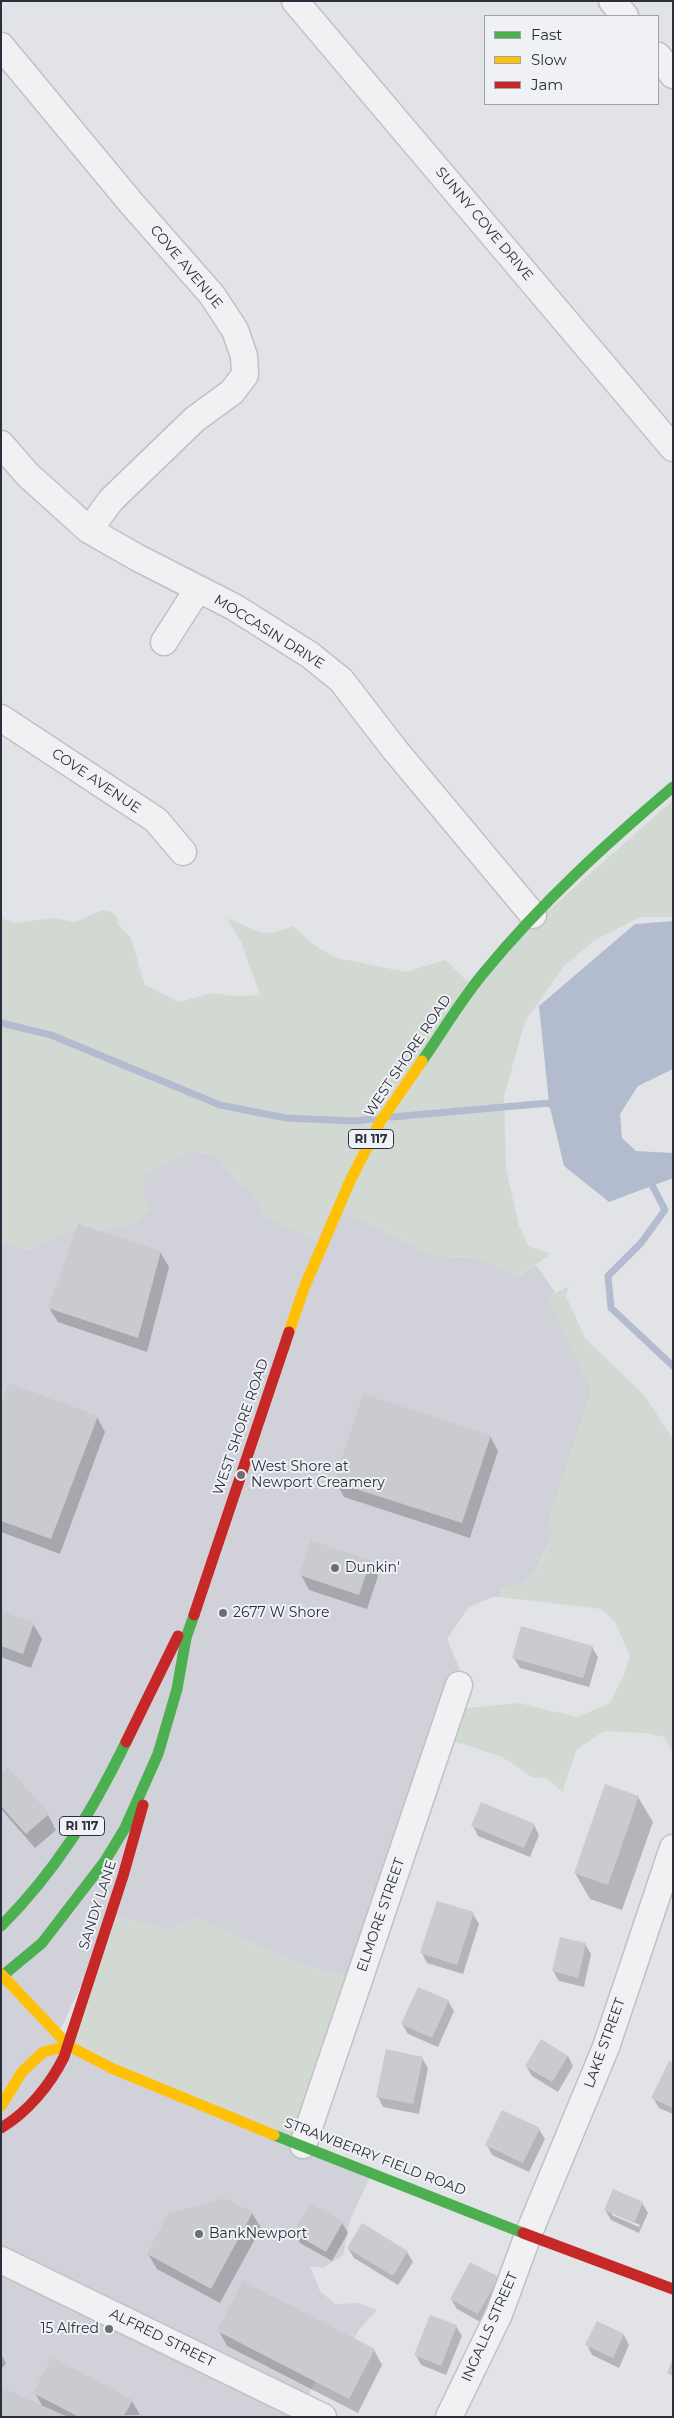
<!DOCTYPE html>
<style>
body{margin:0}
#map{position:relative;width:674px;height:2418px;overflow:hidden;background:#e2e3e6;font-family:Montserrat,sans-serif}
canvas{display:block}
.frame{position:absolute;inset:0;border:2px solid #2b2f3d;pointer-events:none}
.legend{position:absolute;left:484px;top:15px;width:175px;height:90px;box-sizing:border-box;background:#f0f1f5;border:1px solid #a1a3ab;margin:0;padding:6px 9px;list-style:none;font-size:15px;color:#2b2f3d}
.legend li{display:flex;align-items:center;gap:10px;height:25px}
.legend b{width:25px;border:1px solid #a1a3ab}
</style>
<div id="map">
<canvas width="674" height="2418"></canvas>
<div class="frame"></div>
<ul class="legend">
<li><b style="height:6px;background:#4caf50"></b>Fast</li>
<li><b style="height:6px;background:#ffc107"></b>Slow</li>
<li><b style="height:6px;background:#c62828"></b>Jam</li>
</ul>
</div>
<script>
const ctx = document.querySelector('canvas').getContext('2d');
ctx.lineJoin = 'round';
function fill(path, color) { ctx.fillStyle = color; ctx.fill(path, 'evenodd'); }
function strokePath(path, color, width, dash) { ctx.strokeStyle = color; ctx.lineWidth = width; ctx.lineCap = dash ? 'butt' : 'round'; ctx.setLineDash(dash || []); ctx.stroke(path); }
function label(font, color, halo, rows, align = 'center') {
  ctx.font = font + ' Montserrat,sans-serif'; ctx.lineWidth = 4; ctx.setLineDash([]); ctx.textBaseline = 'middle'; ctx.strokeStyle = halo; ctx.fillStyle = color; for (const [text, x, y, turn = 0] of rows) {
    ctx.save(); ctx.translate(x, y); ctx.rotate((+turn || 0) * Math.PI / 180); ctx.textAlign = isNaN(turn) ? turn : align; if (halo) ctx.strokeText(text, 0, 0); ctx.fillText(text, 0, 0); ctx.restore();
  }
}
const built = new Path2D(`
 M192,1150L217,1156L240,1184L250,1189L267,1218L334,1207L435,1256L477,1257L517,1277L536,1265L555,1292L548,1297L592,1390L548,1524L555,1530L533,1575L515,1588H500V1597H492L468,1608L447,1639L462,1674L358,1980L298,1963L195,1918L169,1930L114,1915L56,2039L371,2175L350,2220L343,2255L323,2268L310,2266L320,2291L335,2304L359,2303L377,2310L358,2331L353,2343L327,2359L307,2398L320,2417H1V1242L30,1250L74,1228L91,1232L149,1211L143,1194L142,1175Z`);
const green = new Path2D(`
 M673,800V917H640L595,940L564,966L525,1022L504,1096L506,1168L519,1226L529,1246L551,1254L517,1277L477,1257L435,1256L334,1207L316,1240L267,1218L250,1189L240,1184L217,1156L192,1150L142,1175L143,1194L149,1211L133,1224L91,1232L74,1228L30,1250L1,1242V918L15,923L53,918L75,922L102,910L112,912L119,921L117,923L131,938L145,985L179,1002L212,993L234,996L260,995L241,942L227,918C259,930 258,940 293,926L315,946L337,958L406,972L445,960L468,982Z
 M569,1286L566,1296L585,1338L645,1396L673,1439V1752L664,1737L646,1733L604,1731L577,1749L562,1792L547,1778L532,1777L502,1757L444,1738L458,1709L519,1703L577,1717L610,1703L625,1672L630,1656L615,1622L601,1609L500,1597V1588C535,1588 541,1558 555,1531L548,1524L592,1390L547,1297Z
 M114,1915L169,1930L195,1918L298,1963L358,1980L305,2142L60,2046Z`);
const water = new Path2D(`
 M673,921V1069L638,1086L620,1114L622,1138L636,1151L673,1153V1178L609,1202L564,1166L549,1103L539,1006L635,924Z`);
const shadow = new Path2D(`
 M160,1252L169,1267L147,1352L58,1322L49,1308Z
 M1,1407L97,1417L105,1432L60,1554L1,1532Z
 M490,1436L498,1451L470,1538L344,1497L336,1482Z
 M370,1561L378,1576L367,1609L309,1590L301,1575Z
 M1,1613L33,1624L42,1639L31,1668L1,1657Z
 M592,1647L598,1657L589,1687L520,1668L514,1658Z
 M1,1774L48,1815L56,1830L35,1848L1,1809Z
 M638,1797L653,1822L622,1910L590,1899L575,1873Z
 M534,1825L539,1835L530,1857L478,1836L473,1826Z
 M473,1914L479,1924L463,1974L427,1963L422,1953Z
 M585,1944L591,1954L584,1987L559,1981L553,1971Z
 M448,2001L454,2011L438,2047L408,2034L402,2024Z
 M568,2056L573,2066L558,2092L532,2076L526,2066Z
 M422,2058L428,2068L419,2114L383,2107L378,2097Z
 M673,2064V2114L659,2108L653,2098Z
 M539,2129L545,2139L529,2172L492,2155L487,2145Z
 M224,2199L252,2213L261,2228L220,2303L157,2269L148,2254Z
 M642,2203L648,2213L639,2233L611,2220L605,2210ZM612,2212L640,2225L639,2227L612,2215Z
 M342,2223L348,2233L332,2261L300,2243L295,2233Z
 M348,2248L407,2252L413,2262L398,2285L354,2258Z
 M498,2278L503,2288L484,2324L457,2309L451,2299Z
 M597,2323L624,2335L629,2345L619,2368L592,2355L587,2345Z
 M456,2326L462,2336L446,2375L421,2365L416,2355Z
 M219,2331L374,2350L382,2365L358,2413L227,2346Z
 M1,2354L6,2363L1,2370Z
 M35,2393L132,2401L140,2415L1,2417L43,2407Z`);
const stream = new Path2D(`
 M1,1023L51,1035L220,1105L286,1118L354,1121L374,1119
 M392,1117L549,1103L556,1109
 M647,1181L652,1185L665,1210L641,1243L608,1276L611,1308L673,1366`);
const building = new Path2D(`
 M78,1224L161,1251L138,1338L48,1308Z
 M9,1383L98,1416L51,1539L1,1521V1404Z
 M363,1394L491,1435L462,1523L334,1482Z
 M311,1540L371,1560L359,1595L299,1575Z
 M1,1611L34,1623L23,1654L1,1646Z
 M521,1626L593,1646L583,1678L512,1658Z
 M8,1767L49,1814L26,1834L1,1806V1773Z
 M605,1784L639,1796L608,1885L574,1873Z
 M481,1802L535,1824L524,1848L471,1826Z
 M437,1901L474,1912L457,1965L420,1953Z
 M560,1937L586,1943L578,1978L552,1971Z
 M418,1987L449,2000L432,2038L401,2024Z
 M541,2039L568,2056L552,2082L525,2066Z
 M386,2049L423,2057L413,2104L376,2097Z
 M669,2061L673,2063V2108L651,2098Z
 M502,2110L540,2128L523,2163L485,2145Z
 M613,2189L643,2202L634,2223L604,2210Z
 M224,2198L253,2212L211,2289L147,2254L168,2214Z
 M311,2203L343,2222L326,2252L293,2233Z
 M362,2223L408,2251L393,2276L347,2248Z
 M470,2262L499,2277L478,2314L450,2299Z
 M243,2281L375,2349L349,2399L217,2331Z
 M430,2315L457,2325L441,2366L414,2355Z
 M597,2321L624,2334L613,2358L585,2345Z
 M52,2357L133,2400L123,2417H79L33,2393Z
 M673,2358V2376L667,2373Z
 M1,2387L68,2417H1Z`);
const street = new Path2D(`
 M295,1L673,448
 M612,1L625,16
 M1,46L132,204L212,295L235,330L244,356L245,375L232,392L195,419L111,500L89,530
 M658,56L673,75
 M1,444L28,475L89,530L138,558L234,607L310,655L341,680L395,750L533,915
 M164,642L198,589
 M1,718L156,820L183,852
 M303,2145L459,1685
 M1,2260L323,2417
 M449,2417L499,2314L528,2235L606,2047L673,1848`);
const fast = new Path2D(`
 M422,1061C443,1031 462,998 486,970C542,902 606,844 673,787
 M1,1926C56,1871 92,1812 126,1742
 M1,1977L42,1943L105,1861L125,1828L158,1754L177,1689L186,1638L194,1615
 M274,2135L523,2233`);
const slow = new Path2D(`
 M289,1332L304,1288L350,1181L380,1122L422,1061
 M1,1974L69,2046L111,2068L274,2135
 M1,2106L22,2072L43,2052L69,2046`);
const jam = new Path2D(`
 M194,1615L289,1332
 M126,1742L178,1636
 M1,2128C28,2112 50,2085 64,2057L123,1876L143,1805
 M523,2233L673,2289`);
const markers = [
 [241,1475,5,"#6b6e78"],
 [335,1568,5,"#6b6e78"],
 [223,1613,5,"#6b6e78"],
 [199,2234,5,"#6b6e78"],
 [109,2329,5,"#6b6e78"]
];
const shields = [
 [371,1139,45],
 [82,1826,45]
];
const shieldNames = [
 ["RI 117",371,1139],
 ["RI 117",82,1826]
];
const streetNames = [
 ["SUNNY COVE DRIVE",484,224,50],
 ["COVE AVENUE",186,267,50],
 ["MOCCASIN DRIVE",269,632,32],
 ["COVE AVENUE",96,781,34],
 ["WEST SHORE ROAD",408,1056,-56],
 ["WEST SHORE ROAD",241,1427,-71],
 ["SANDY LANE",98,1905,-72],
 ["ELMORE STREET",381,1915,-71],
 ["LAKE STREET",605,2043,-70],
 ["STRAWBERRY FIELD ROAD",375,2157,21],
 ["INGALLS STREET",490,2327,-66],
 ["ALFRED STREET",162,2338,26]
];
const poiNames = [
 ["West Shore at",251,1467],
 ["Newport Creamery",251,1483],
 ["Dunkin'",345,1568],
 ["2677 W Shore",233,1613],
 ["BankNewport",209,2234],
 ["15 Alfred",99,2329,"right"]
];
fill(built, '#d1d2d9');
fill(green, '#d2d9d2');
fill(water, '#b3bcce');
fill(shadow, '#0003');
strokePath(stream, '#b3bcce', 7);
fill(building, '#cacbce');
strokePath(street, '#c0c1c4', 29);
strokePath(street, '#f1f1f3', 26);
strokePath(fast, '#4caf50', 11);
strokePath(slow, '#ffc107', 11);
strokePath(jam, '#c62828', 11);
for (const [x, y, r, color] of markers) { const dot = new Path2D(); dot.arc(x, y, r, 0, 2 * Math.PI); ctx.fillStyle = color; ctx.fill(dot); strokePath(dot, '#f0f1f5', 2); }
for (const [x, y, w] of shields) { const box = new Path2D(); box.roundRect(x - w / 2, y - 9.5, w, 19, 4); ctx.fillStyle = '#f0f1f5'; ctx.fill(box); strokePath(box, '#2b2f3d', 1); }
label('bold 12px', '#2b2f3d', null, shieldNames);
label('14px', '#2b2f3d', '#f0f1f5', streetNames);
label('14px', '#2b2f3d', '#f0f1f5', poiNames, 'left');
</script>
